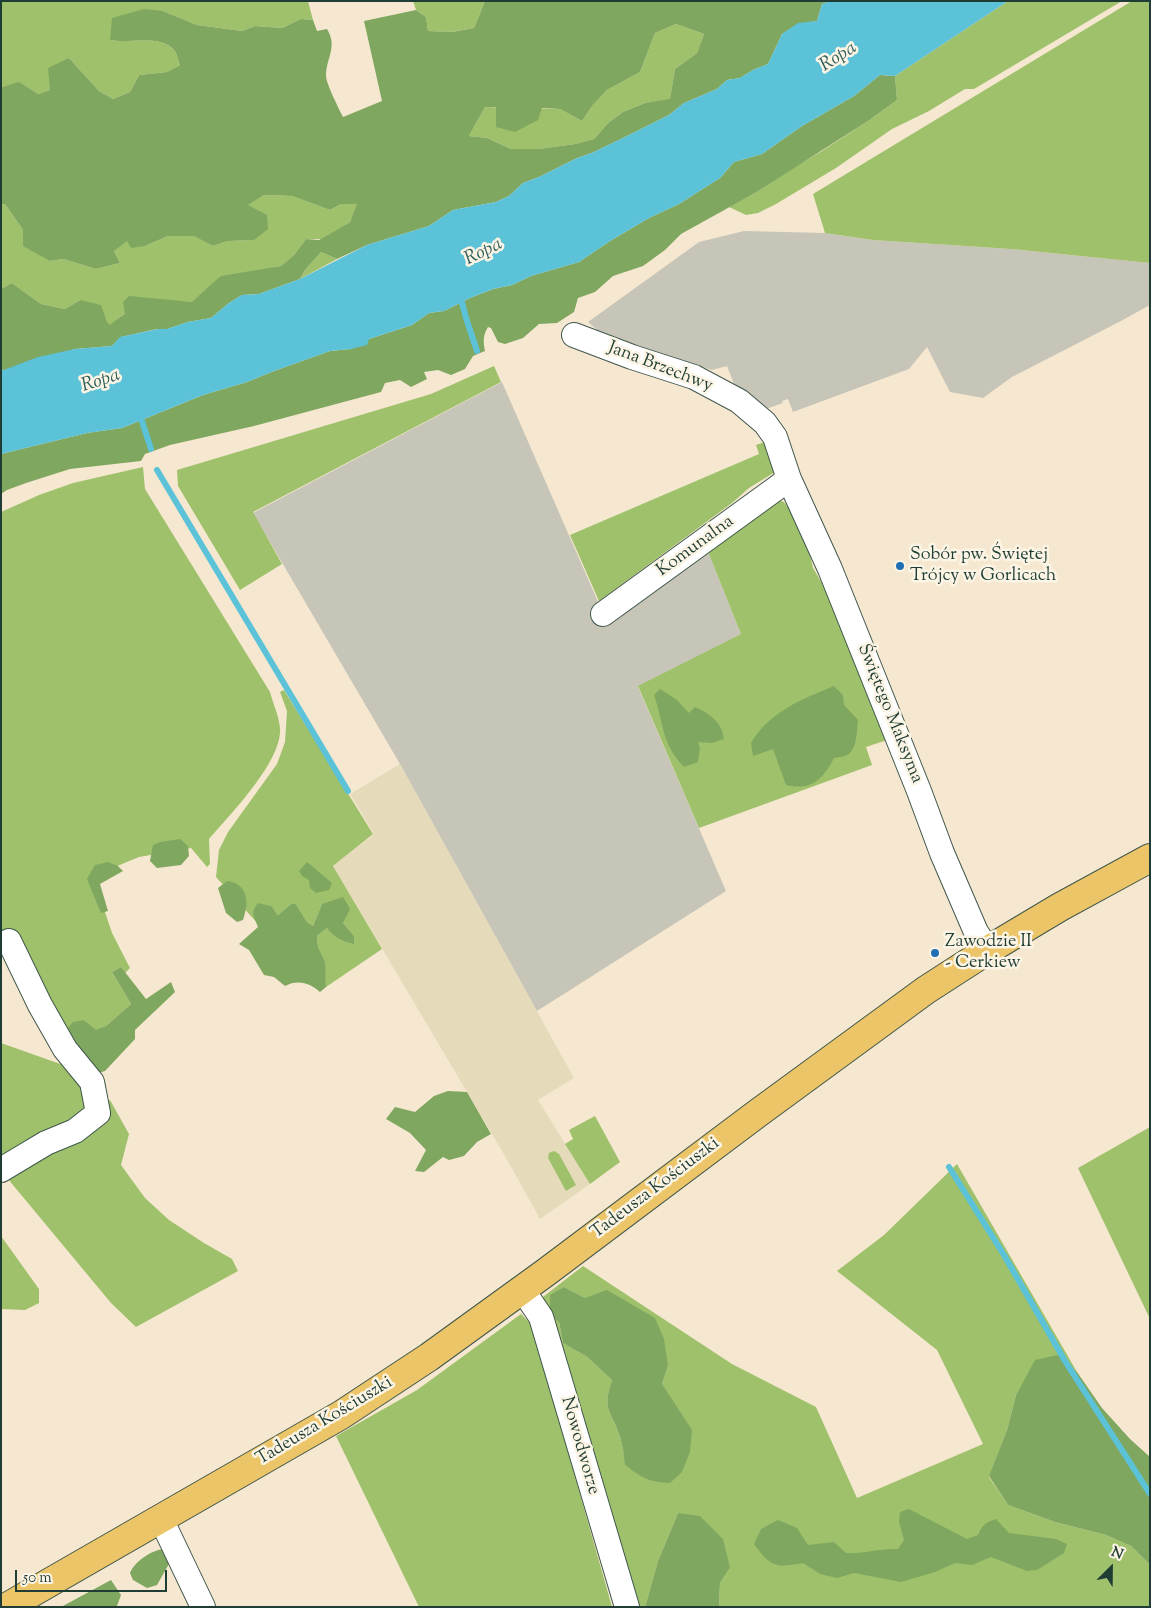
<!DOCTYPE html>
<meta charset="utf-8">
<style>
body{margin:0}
#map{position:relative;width:1151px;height:1608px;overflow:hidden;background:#f6e8d0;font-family:"Sorts Mill Goudy",serif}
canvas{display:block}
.frame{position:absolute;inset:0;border:2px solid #1f3d34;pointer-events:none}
.north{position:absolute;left:1086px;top:1543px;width:50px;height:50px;-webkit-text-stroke:4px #fcf5e5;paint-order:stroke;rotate:23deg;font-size:14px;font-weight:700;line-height:20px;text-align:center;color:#1f3d34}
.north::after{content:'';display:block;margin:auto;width:18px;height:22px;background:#1f3d34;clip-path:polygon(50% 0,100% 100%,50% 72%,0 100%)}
.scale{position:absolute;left:15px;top:1570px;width:152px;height:22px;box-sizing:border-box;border:2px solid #1f3d34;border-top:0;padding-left:6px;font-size:15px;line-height:18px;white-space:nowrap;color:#1f3d34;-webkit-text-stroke:4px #fcf5e5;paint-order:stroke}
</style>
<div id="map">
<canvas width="1151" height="1608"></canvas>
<div class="frame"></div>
<div class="north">N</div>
<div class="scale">50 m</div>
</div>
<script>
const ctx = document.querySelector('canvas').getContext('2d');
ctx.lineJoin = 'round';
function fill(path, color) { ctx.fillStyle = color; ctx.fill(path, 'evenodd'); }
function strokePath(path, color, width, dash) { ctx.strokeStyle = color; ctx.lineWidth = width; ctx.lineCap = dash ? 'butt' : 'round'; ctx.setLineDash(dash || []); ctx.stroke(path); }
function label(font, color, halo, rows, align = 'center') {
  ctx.font = font + ' "Sorts Mill Goudy",serif'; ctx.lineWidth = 5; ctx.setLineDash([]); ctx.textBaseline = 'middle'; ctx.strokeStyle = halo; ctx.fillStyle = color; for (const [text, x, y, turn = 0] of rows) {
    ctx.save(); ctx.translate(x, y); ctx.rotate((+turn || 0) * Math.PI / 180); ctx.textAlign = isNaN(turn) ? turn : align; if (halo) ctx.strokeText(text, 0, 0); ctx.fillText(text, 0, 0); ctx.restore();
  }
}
const built = new Path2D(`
 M400,764L574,1078L538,1100L590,1184L540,1219L505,1156L333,866L374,834L350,794Z`);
const industrial = new Path2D(`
 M744,231L825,233L873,240L1011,249L1150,263V305L1119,322L1012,377L983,398L950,392L927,347L909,369L793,412L788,399L782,401L783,403L766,409L736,389L727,366L712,370L603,335L588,322L699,242Z
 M502,382L606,620L614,622L707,549L741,634L638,687L726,891L537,1011L400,764L253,513Z`);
const green = new Path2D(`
 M1,1H308L313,20L301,19L282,28L255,26L242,31L197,25L163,11L110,40C129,44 161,34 174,50C177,53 178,61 180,65L167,72L139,75L130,92L113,99L99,91L69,58L50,90L38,94L19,83L2,87L1,90Z
 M413,1H485L474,28L451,32L428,31L426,17L416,10Z
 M1008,1H1122L974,89H965L929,111L892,129L836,168L776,204L758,213L746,215L729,207L755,193L783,174L822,151L868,121L897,100L895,76Z
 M1132,1H1150V263L1011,249L873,240L825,233L813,194Z
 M676,24L704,34L697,53L675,69L670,100L645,103L623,112L608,123L594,139L575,144L539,149H511L487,138L469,136L485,107L560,109L582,121L593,105L607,90L640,72L655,33Z
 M264,195L292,196L330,210L341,204H358L350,222L321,239H306L294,255L281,266L246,273L208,287L193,302L166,301L125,306V314L117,319L110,326L80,300L65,309L41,304L12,283L1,289V204H5L23,230L50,261L63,259L96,269L120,263L114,251L127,240L145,246L168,236H195L213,246L228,241L254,240L247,205Z
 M321,252L337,259L300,279L305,270Z
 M494,366L501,382L253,512L282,564L240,590L178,486L177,470L431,394Z
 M765,442L775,472L749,488L732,503L599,601L570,535L759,454L756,445Z
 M143,467L145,489L270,692C273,704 280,718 280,730C281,762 230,815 209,839L210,864L207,867L191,848L139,857L93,876L112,933L130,968L125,973L121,967L112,972L131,1004L106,1026L96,1031L84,1020L62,1035L14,934L7,929L1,932V512L39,495L73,483Z
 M773,499L784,502L793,514L809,551L813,568L829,595L890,739L866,747L872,765L699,828L638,686L741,634L707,549Z
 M284,690L373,834L333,866L382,949L326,987L324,962L318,947L317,936L327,928L354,936L343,923L322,904L313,926L307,922L296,904H291L278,915L275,911L258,924L216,877L219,850L228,832L277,764L285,742L287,711L280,692Z
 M1,1043L66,1066L81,1080L88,1112L1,1165Z
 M110,1100L129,1134L121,1165L145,1198L169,1220L204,1243L232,1259L238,1271L136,1327L111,1303L3,1173L103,1103Z
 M595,1116L620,1162L590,1184L565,1144L573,1139L569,1130Z
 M1150,1127V1319L1078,1168Z
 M554,1151L559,1154L576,1185L566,1191L548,1158L549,1153Z
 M957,1164L1077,1372L1058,1355L1026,1378L1016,1395L1007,1430L989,1477L1008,1505L1055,1522L1106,1535L1131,1546L1150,1565V1607H719L720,1583L730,1568L678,1513L658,1561L645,1607H630L539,1300L583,1266L732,1364L816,1407L857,1498L983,1444L937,1350L837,1271L884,1235ZM564,1287L585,1298L668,1366L662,1384L626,1465C624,1456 623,1446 620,1437C612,1411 601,1411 612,1380L587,1357L563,1343L559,1322Z
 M1,1236L39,1289V1303L25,1310L1,1309Z
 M521,1314L532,1325L612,1607H419L336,1436L417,1390Z`);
const forest = new Path2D(`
 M485,1H831L822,4L817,21L798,24L782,34L768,64L753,70L740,78L727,80L717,89L684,103L669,115L625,137L594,152L575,159L539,177L523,183L509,196L496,202L453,210L429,226L367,245L337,259L321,252L305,270L300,279L259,294L242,295L229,303L211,318L188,322L167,329H157L121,337L112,346L75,349L1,371V289L12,283L41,304L65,309L80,300L101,305L107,322L110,325L117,319L125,314L123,302L129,296L192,302L208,287L221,276L281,266L294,255L306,239L319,240L350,222L357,204H341L330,210L292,196L264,195L248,205L267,215L268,229L254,240L228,241L213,246L194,236H168L145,246L131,248L127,241L114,251L120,263L96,269L63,259L50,261L23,246V230L5,204H1L2,87L19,82L38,94L50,90L48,68L69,58L99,91L113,99L130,92L139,75L167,72L180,65C178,61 177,53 174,50C161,34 129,44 110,40L112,18L144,9L163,11L197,25L242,31L255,26L282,28L301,19L313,20L317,31L327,29C338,47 326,58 326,76C326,83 339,109 343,117L382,101L364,21L416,10L426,17L428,31L452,32L474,28ZM676,24L704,34L697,53L675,69L670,99L645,103L623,112L608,123L594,139L575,144L539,149H511L487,138L469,136L485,107H496V127L515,132L538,120L542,108L560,109L582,121L593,105L607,90L640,72L655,33Z
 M880,75L895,76L897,100L868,121L755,193L681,234L665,250L643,266L613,276L595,292L578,298L574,312L557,323L539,324L523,338L505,344L498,342L491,328L488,327C483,335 483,342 485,351L473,356L465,369L451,375L438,370L424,372L427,379L411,387L400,380L385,383L381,392L254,426L170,445L145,454L141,461L70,469L26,483L7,490L1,494V454L87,433L122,428L203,395L247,382L274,371L330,351L351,349L369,339L412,325L429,313L444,311L470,298L493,289L512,285L531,276L579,262L610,241L649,218L679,204L720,178L734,162L762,154L802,126L854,96Z
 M834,686L843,695L844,705L858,720C857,730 857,745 850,753C846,757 839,757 834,758C823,779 812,791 786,785L773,749L753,756L751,743C769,712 802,699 834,686Z
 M660,689L677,700L689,713L695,707C710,714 722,722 724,739L712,743L698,742L700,748L698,762L684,767C661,743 664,724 654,695Z
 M180,839L188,846L189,856L181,865L157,868L150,861L153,845L160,842Z
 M108,862L118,866L123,871L100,884L108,911L101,913L87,879L95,865Z
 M307,862L332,883L329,890L316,893L310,888L309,880L302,876L299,871Z
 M227,881C249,884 249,903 243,920L237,922L226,913L218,888Z
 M343,897L350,909L343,923L354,936V944C342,941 335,938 327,928L317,936L318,947L325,962L326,987L320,992C310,983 298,979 285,986L274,977L264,975L249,950L239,944L258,927C254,916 250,913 258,903L271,906L278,915L291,904H296L307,922L313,926L322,904Z
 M121,967L146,999L171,982L175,992L135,1030V1039L105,1071L94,1074L62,1035L73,1022L84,1020L96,1030L106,1026L131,1004L112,972Z
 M448,1091L467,1092L491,1134L477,1142L464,1156L449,1160L443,1157L424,1172L415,1171L426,1150L410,1133L386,1119L395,1107L415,1112L434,1096Z
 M564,1287L585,1298L607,1290L655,1318L664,1339L668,1366L662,1384L692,1430L690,1452L682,1472L670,1483C648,1482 643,1478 625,1465C624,1456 623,1446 620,1437C612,1411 601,1411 612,1380L587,1357L563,1343L559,1322L550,1314V1295Z
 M1058,1355L1077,1372L1102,1408L1130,1439L1150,1457V1565L1131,1546L1106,1535L1055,1522L1008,1505L989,1476L1007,1430L1016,1395L1035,1360Z
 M909,1509L967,1539L978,1535C982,1525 986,1522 996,1519L1009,1533L1056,1539L1067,1544L1064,1553L1037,1570L1027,1571L991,1557L972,1565L955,1563L935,1572L901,1582L854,1573L837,1578L820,1574L803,1563C775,1568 771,1567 754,1544L761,1529L778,1520L797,1528L808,1545L834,1542L846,1553C864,1554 880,1548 898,1549L904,1540L899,1522L900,1512Z
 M678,1513L700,1516L723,1539L730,1568L720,1583L719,1607H645L658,1561Z
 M164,1549L170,1562L157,1585L147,1588L133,1580L130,1573C135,1561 152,1550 164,1549Z
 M111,1580L121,1595L117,1606L61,1607Z`);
const water = new Path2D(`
 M831,1H1008L895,76L880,75L854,96L802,126L762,154L734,162L720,178L679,204L649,218L610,241L579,262L531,276L512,285L493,289L470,298L444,311L429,313L412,325L369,339L367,345L351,349L330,351L274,371L247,382L203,395L122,428L87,433L1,454V371L38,357L75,349L112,346L120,337L158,329H167L188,322L211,318L229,303L242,295L259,294L300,279L367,245L429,226L453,210L496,202L509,196L523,183L539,177L575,159L594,152L625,137L669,115L684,103L717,89L727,80L740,78L753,70L768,64L782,34L798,23L817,21L822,4Z`);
const stream = new Path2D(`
 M460,295L466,318L477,351
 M139,412L151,449
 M157,470L348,791
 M949,1167L1004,1255L1065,1361L1150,1494`);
const street = new Path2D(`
 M574,335L632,357L694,377L739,401L765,423L775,437L789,479L830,569L919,791L942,853L976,932L988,950
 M603,614L789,479
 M1,1170L46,1143L75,1131L98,1113L92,1082L65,1049L40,1005L9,941
 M522,1289L541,1317L627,1607
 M161,1519L203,1607`);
const primary = new Path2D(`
 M7,1607L341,1415L429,1357L545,1273L758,1113L926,990L988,950L1060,907L1150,858`);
const markers = [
 [900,566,5,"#1f6fb2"],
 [935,953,5,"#1f6fb2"]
];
const streetNames = [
 ["Jana Brzechwy",660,368,21],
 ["Komunalna",696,547,-36],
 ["Świętego Maksyma",889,714,68],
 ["Tadeusza Kościuszki",656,1189,-37],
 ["Tadeusza Kościuszki",325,1422,-31],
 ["Nowodworze",579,1446,74]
];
const poiNames = [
 ["Sobór pw. Świętej",910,556],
 ["Trójcy w Gorlicach",910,577],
 ["Zawodzie II",945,943],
 ["- Cerkiew",945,964]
];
const waterNames = [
 ["Ropa",839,58,-33],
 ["Ropa",484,253,-26],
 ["Ropa",101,382,-18]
];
fill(built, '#e5dbba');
fill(industrial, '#c7c5b8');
fill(green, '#9fc16b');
fill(forest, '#7fa75f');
fill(water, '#5bc2d8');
strokePath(stream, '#5bc2d8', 6);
strokePath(street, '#3f574b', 26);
strokePath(primary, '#3f574b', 30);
strokePath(street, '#fff', 24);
strokePath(primary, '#edc569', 28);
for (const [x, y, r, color] of markers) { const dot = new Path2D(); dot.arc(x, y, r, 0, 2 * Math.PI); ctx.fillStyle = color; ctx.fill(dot); strokePath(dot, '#fcf5e5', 2); }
label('18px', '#1f3d34', '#fcf5e5', streetNames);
label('18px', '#1f3d34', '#fcf5e5', poiNames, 'left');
label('italic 19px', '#2e5e5d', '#fcf5e5', waterNames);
</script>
